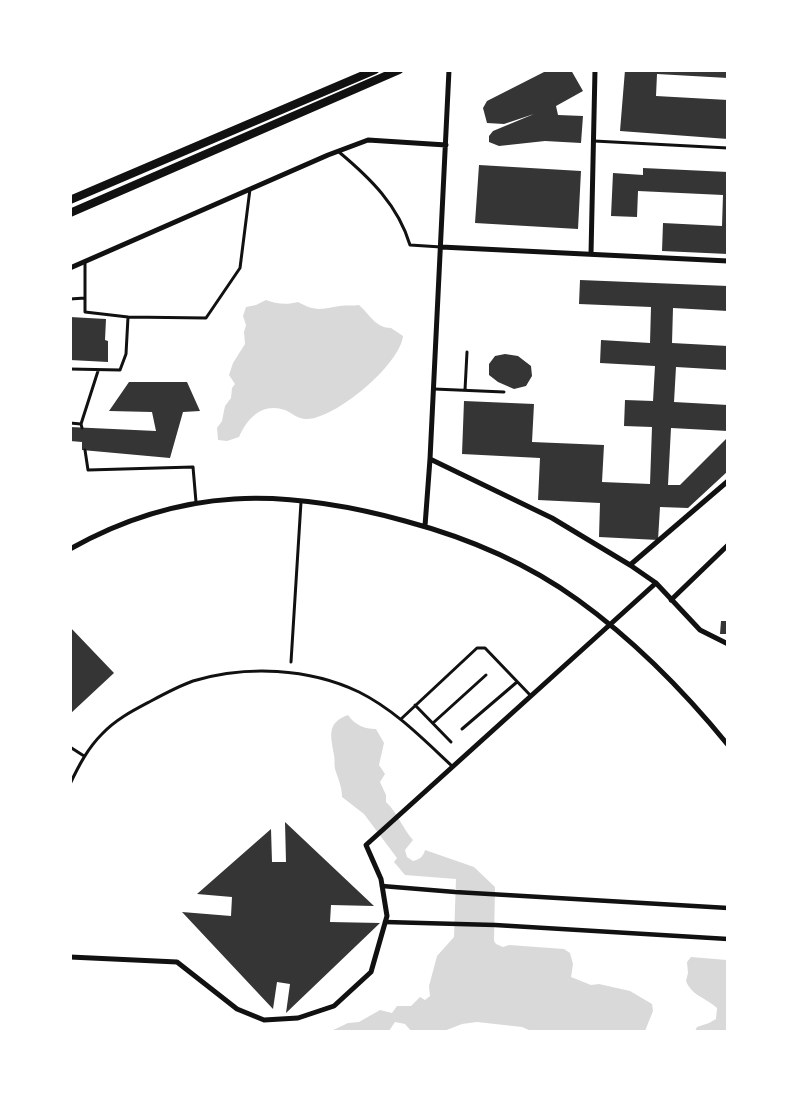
<!DOCTYPE html>
<style>
body{margin:0}
#map{position:relative;width:798px;height:1102px;overflow:hidden;background:#fff;font-family:"Alegreya Sans",sans-serif}
canvas{display:block}
.frame{position:absolute;inset:0;border:72px solid #fff;pointer-events:none}
</style>
<div id="map">
<canvas width="798" height="1102"></canvas>
<div class="frame"></div>
</div>
<script>
const ctx = document.querySelector('canvas').getContext('2d');
ctx.lineJoin = 'round';
function fill(path, color) { ctx.fillStyle = color; ctx.fill(path, 'evenodd'); }
function strokePath(path, color, width, dash) { ctx.strokeStyle = color; ctx.lineWidth = width; ctx.lineCap = dash ? 'butt' : 'round'; ctx.setLineDash(dash || []); ctx.stroke(path); }
const water = new Path2D(`
 M266,300C275,304 288,305 298,302C316,312 321,309 340,306C346,305 353,306 359,305C370,315 376,328 391,328L403,336C400,365 334,420 306,419C298,419 292,413 285,410C263,402 247,418 239,437L227,441L218,440L217,428L222,421L225,406L231,398L232,388L235,384L229,375L233,363L245,344L244,332L246,325L243,316L246,307L256,305Z
 M348,715C355,725 364,729 376,729L384,743L379,765L385,774L380,782L386,795V802C398,813 402,828 413,840L405,850L407,857L413,861C420,859 423,857 425,850L474,867L495,887L494,941L496,944L503,947L509,945L564,949L570,953L573,964L571,977L591,985L599,984L630,991L652,1004L653,1011L645,1031H531L522,1027L477,1022L462,1024L444,1031H411L405,1024L395,1022L389,1031L329,1032L348,1023L359,1022L380,1010L392,1013L397,1006H411L420,997L425,1000L430,996L429,986L437,956L454,937L456,879L405,875L394,862L397,858L364,814L342,797C342,786 338,779 335,769C334,765 335,759 334,755C331,736 326,723 348,715Z
 M691,957L727,960V1031H695L697,1027L709,1023L716,1019L717,1008C705,997 692,996 686,981L688,973L687,962Z`);
const building = new Path2D(`
 M548,70H571L583,91L556,106L558,115L583,116L581,143L545,141L499,146L489,142V136L493,131L534,114L504,124L487,123L483,108L487,101Z
 M625,70H728V78L657,74L656,96L728,100V139L620,131Z
 M479,165L581,171L578,229L475,223Z
 M643,168L728,172V254L662,251L663,223L722,226L723,195L638,191L637,217L611,216L613,173L643,175Z
 M580,280L728,286V311L673,308L672,343L728,346V370L676,367L674,402L728,405V431L671,428L668,485H680L728,437V471L688,508L660,507L658,540L599,537L600,503L538,500L540,458L462,454L464,401L534,404L532,442L604,445L602,482L650,484L652,427L624,426L625,400L653,401L655,366L600,363L601,340L650,343L651,307L579,304Z
 M70,317L106,319L105,340L108,341V362L70,360Z
 M505,354L518,356L531,366L532,376L526,386L514,389L498,382L489,375V364L495,356Z
 M129,382H187L200,411L183,412L170,458L82,450V442L70,441V427L156,431L152,412L109,411Z
 M721,621H728V634H720Z
 M70,627L114,673L70,714Z
 M285,822L374,906L331,905L330,922L380,923L286,1013L290,984L277,982L273,1009L182,912L231,916L232,897L197,894L271,829L272,862H286Z`);
const service = new Path2D(`
 M594,141L728,148
 M339,152C370,178 398,205 410,245L441,247
 M70,299L85,298
 M128,317L206,318L240,268L250,189
 M70,369L120,370L126,354L128,317L85,312V262
 M434,389L504,392
 M465,390L467,352
 M70,423L81,424L82,428
 M81,424L98,371
 M85,450L88,470L193,467L196,502
 M291,662L301,502
 M415,705L451,742
 M401,719L477,648H485L531,696
 M433,723L486,675
 M462,729L517,682
 M70,747L84,756
 M70,784C79,765 88,748 102,734C116,719 134,710 151,701C164,694 179,686 193,681C246,665 309,668 359,692C395,710 423,739 452,766`);
const pedestrian = new Path2D(`
 M382,886L455,892L728,908
 M385,922L495,925L728,939`);
const minor = new Path2D(`
 M441,247L728,261
 M591,254L595,70
 M70,268L328,155L368,140L446,145
 M430,459L552,518L630,565L656,583L700,630L728,644
 M425,526L430,459L449,70
 M70,549C182,486 284,488 405,521C465,537 527,563 578,600C635,641 684,691 728,745
 M630,565L728,481
 M671,600L728,545
 M70,957L177,962L237,1009L264,1020L298,1018L334,1006L371,972L387,916L381,879L366,845L656,583`);
const secondary = new Path2D(`
 M70,200L375,70
 M70,213L399,70`);
fill(water, '#d9d9d9');
fill(building, '#353535');
strokePath(service, '#111', 3);
strokePath(pedestrian, '#111', 4.5);
strokePath(minor, '#111', 5);
strokePath(secondary, '#111', 8);
</script>
